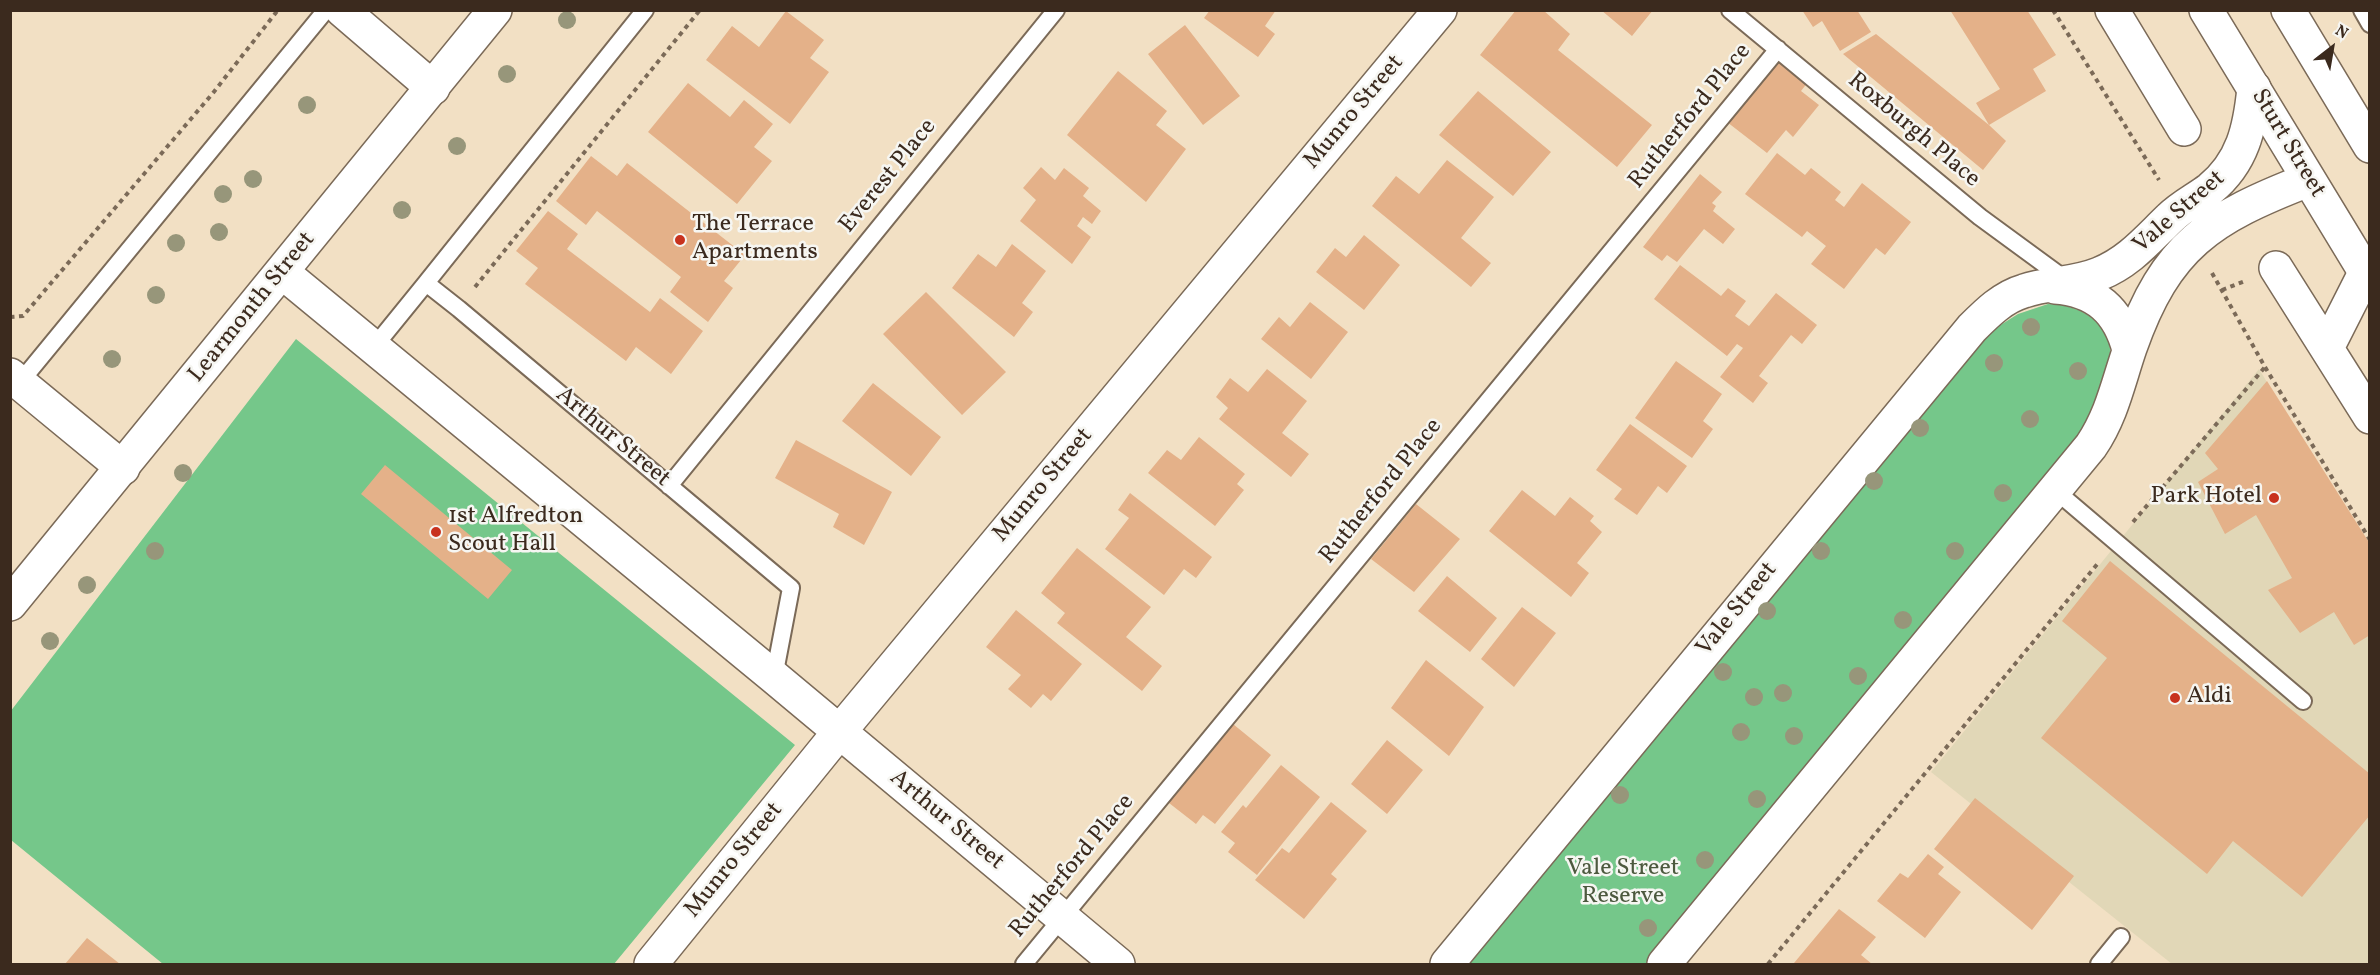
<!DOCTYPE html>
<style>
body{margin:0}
#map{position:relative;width:2380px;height:975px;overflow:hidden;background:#f2e0c4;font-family:Vollkorn,serif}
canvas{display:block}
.frame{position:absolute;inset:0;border:12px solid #3b2a1e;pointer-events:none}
.north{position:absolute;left:2302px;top:18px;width:60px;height:60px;-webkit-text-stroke:4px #f6f6f2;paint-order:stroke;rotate:31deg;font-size:16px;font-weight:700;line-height:24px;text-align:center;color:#3b2a1e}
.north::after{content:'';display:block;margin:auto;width:21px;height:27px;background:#3b2a1e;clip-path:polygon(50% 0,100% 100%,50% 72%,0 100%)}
</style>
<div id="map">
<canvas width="2380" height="975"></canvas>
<div class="frame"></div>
<div class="north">N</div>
</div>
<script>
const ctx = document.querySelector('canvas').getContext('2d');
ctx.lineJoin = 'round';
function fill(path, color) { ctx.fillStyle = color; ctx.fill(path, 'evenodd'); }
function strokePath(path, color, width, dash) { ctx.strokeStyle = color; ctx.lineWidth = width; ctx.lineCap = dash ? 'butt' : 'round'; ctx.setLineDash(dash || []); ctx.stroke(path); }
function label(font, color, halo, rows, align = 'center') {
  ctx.font = font + ' Vollkorn,serif'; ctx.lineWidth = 5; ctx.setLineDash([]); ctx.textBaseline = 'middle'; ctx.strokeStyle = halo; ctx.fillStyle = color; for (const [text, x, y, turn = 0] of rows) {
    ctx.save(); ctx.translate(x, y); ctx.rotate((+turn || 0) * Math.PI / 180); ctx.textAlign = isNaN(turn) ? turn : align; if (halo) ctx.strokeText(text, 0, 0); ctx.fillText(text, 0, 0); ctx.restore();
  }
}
const built = new Path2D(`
 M2259,369L2369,550V964H2172L1931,772Z`);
const green = new Path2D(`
 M2048,304C2081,304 2116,325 2110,364C2107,381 2100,398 2096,414L1648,964H1464L1991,331L2018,314Z
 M296,339L795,745L614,964H163L11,840L10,712Z`);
const building = new Path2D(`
 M1210,10H1276L1265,26L1275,34L1258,57L1204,18Z
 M1516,10H1543L1570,34L1558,50L1652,125L1617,167L1480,55Z
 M1601,10H1653L1632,36Z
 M1802,10H1857L1871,32L1840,51L1822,21L1813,27Z
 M1950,10H2027L2056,55L2033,69L2046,91L1989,125L2006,141L1983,170L1843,54L1876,34L1989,125L1976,103L2000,89Z
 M786,11L824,40L810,58L829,72L790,124L706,60L732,26L759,47Z
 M1185,25L1240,96L1203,125L1148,54Z
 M1781,54L1811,78L1801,91L1819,105L1793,137L1786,130L1767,153L1727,122Z
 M1118,71L1167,111L1156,125L1186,149L1146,202L1067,135Z
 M688,83L730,117L744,100L773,124L754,147L772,161L737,204L648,132Z
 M1478,91L1551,152L1513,196L1439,135Z
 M1777,153L1805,175L1811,168L1841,192L1835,200L1844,207L1862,183L1911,222L1885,255L1876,248L1844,289L1811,264L1826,246L1807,231L1802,237L1745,194Z
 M591,156L617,176L627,163L745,255L724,281L733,288L708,322L670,292L681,277L597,211L586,225L556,201Z
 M1447,160L1494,197L1461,238L1491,263L1471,287L1372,206L1396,176L1419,194Z
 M1041,167L1055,180L1064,168L1089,188L1083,196L1101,211L1092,224L1083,217L1077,226L1091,237L1072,264L1020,221L1036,200L1023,188Z
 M1700,174L1722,192L1712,203L1716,206L1713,211L1735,229L1723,244L1704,229L1677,262L1667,255L1662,261L1643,247Z
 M548,211L578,234L567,249L650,312L660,298L703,331L671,374L636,347L626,361L525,284L538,268L516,251Z
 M1364,235L1400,265L1364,310L1316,272L1335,248L1346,257Z
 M1012,244L1046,271L1022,303L1033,312L1014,337L952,288L978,254L996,267Z
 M1680,265L1721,296L1728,288L1746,301L1735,316L1749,326L1776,293L1817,325L1802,344L1791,335L1759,376L1768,383L1753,403L1720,377L1743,348L1737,344L1727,356L1654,299Z
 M926,292L1006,372L962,415L883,334Z
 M1310,302L1348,332L1311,379L1261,339L1279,317L1290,327Z
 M1676,361L1722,394L1703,421L1713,429L1692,458L1635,418Z
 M1267,369L1307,401L1282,433L1309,454L1291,477L1219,419L1228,408L1216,397L1230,378L1248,392Z
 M2267,381L2370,544V635L2354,645L2334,612L2300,633L2268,590L2292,578L2256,515L2225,534L2198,482L2218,469L2205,453Z
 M873,383L941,437L911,476L842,421Z
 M1630,424L1687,466L1667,493L1658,486L1637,515L1614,499L1622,489L1596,470Z
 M1199,437L1245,474L1237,484L1244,490L1215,526L1148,473L1167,450L1181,460Z
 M796,440L892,492L864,545L833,527L839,514L775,478Z
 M385,465L512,570L488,599L361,494Z
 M1522,490L1555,516L1570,497L1594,516L1590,521L1602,532L1577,563L1589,573L1571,597L1489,531Z
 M1130,493L1212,557L1196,578L1184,569L1164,595L1105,549L1129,518L1118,510Z
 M1416,504L1460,539L1414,592L1371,559Z
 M1077,548L1151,607L1126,637L1162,666L1142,691L1057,623L1065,613L1041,593Z
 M2110,561L2370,774V815L2302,897L2233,841L2207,874L2041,738L2107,658L2062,621Z
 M1447,576L1497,618L1470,652L1418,611Z
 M1522,607L1556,633L1514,687L1481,659Z
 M1016,610L1082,664L1051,701L1043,694L1031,708L1008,689L1021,675L986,647Z
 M1426,660L1484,707L1449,756L1391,708Z
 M1233,724L1271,755L1215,824L1203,815L1196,824L1169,803Z
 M1387,740L1423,770L1387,814L1351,784Z
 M1281,765L1320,797L1257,875L1228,852L1235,843L1221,832L1243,805L1246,808Z
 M1975,798L2074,876L2032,930L1934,849Z
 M1331,802L1367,831L1331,874L1337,879L1304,919L1255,880L1282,848L1289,853Z
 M1928,854L1944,867L1938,874L1961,892L1925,938L1877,901L1900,873L1908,878Z
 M1839,909L1876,937L1861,955L1872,964H1796L1794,963Z
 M87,938L120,964H65Z`);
const path = new Path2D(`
 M2053,10L2159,180
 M2212,273L2265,367L2370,540
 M475,287L700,10
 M2222,290L2245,281
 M10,317L23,316L213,93L278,10
 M2133,522L2265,367
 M1768,964L2099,562`);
const service = new Path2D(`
 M1730,10L1980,217L2066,280
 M2362,10L2370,24
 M426,283L645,10
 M374,347L426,283L459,309L791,588L774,677
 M17,386L326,10
 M669,486L1056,10
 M2056,491L2303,701
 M1024,964L1778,49
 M2099,964L2121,937`);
const minor = new Path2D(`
 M342,10L433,88
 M2112,10L2184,129
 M2276,268L2370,417
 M282,272L774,677L1118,964
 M2055,287C2096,290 2119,311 2129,350
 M2327,348L2365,273
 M10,375L123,468
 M651,964L840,731L1440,10
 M1447,964L1972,328C1987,313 2003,297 2024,291C2048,283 2075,284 2099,274C2129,262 2147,240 2170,218C2182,206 2197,199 2210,189C2243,162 2250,128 2254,88
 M1664,964L2091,446C2112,415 2118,383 2130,348C2166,245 2210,218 2308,180`);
const tertiary = new Path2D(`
 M10,604L495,10`);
const secondary = new Path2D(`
 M2206,10L2370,280
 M2288,10L2370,146`);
const trees = [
 [567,20],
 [507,74],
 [307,105],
 [457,146],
 [253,179],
 [223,194],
 [402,210],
 [219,232],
 [176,243],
 [156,295],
 [2031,327],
 [112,359],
 [1994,363],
 [2078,371],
 [2030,419],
 [1920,428],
 [183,473],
 [1874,481],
 [2003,493],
 [155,551],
 [1821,551],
 [1955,551],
 [87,585],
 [1767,611],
 [1903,620],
 [50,641],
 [1723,672],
 [1858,676],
 [1783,693],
 [1754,697],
 [1741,732],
 [1794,736],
 [1620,795],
 [1757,799],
 [1705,860],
 [1648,928]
];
const markers = [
 [680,240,6,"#c8321e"],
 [2274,498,6,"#c8321e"],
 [436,532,6,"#c8321e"],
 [2175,698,6,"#c8321e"]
];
const streetNames = [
 ["Munro Street",1355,113,-50],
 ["Rutherford Place",1691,117,-51],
 ["Roxburgh Place",1913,131,40],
 ["Sturt Street",2287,144,59],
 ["Everest Place",889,177,-51],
 ["Vale Street",2180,213,-41],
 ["Learmonth Street",253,308,-51],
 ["Arthur Street",612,438,40],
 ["Munro Street",1044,486,-50],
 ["Rutherford Place",1382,492,-51],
 ["Vale Street",1738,610,-51],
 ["Arthur Street",946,821,40],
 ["Munro Street",735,861,-51],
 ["Rutherford Place",1073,867,-50]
];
const poiNames = [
 ["The Terrace",692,226],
 ["Apartments",692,254],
 ["Park Hotel",2262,498,"right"],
 ["1st Alfredton",448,518],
 ["Scout Hall",448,546],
 ["Aldi",2187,698]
];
const parkNames = [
 ["Vale Street",1623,870],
 ["Reserve",1623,898]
];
fill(built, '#e1d7b7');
fill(green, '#75c78a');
fill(building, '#e4b189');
strokePath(service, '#7b6a58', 20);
strokePath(minor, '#7b6a58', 36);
strokePath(tertiary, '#7b6a58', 36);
strokePath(secondary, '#7b6a58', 36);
strokePath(path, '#7b6a58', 4, [4.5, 4.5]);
strokePath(service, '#fff', 16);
strokePath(minor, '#fff', 33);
strokePath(tertiary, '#fff', 33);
strokePath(secondary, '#fff', 33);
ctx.fillStyle = '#97967a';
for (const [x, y] of trees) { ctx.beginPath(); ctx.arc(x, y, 9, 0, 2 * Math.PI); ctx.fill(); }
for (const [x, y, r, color] of markers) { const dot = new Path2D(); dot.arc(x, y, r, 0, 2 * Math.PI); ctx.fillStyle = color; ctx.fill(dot); strokePath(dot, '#f6f6f2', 2); }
label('24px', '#3b2a1e', '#f6f6f2', streetNames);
label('24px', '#3b2a1e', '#f6f6f2', poiNames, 'left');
label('24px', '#4c593e', '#f6f6f2', parkNames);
</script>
